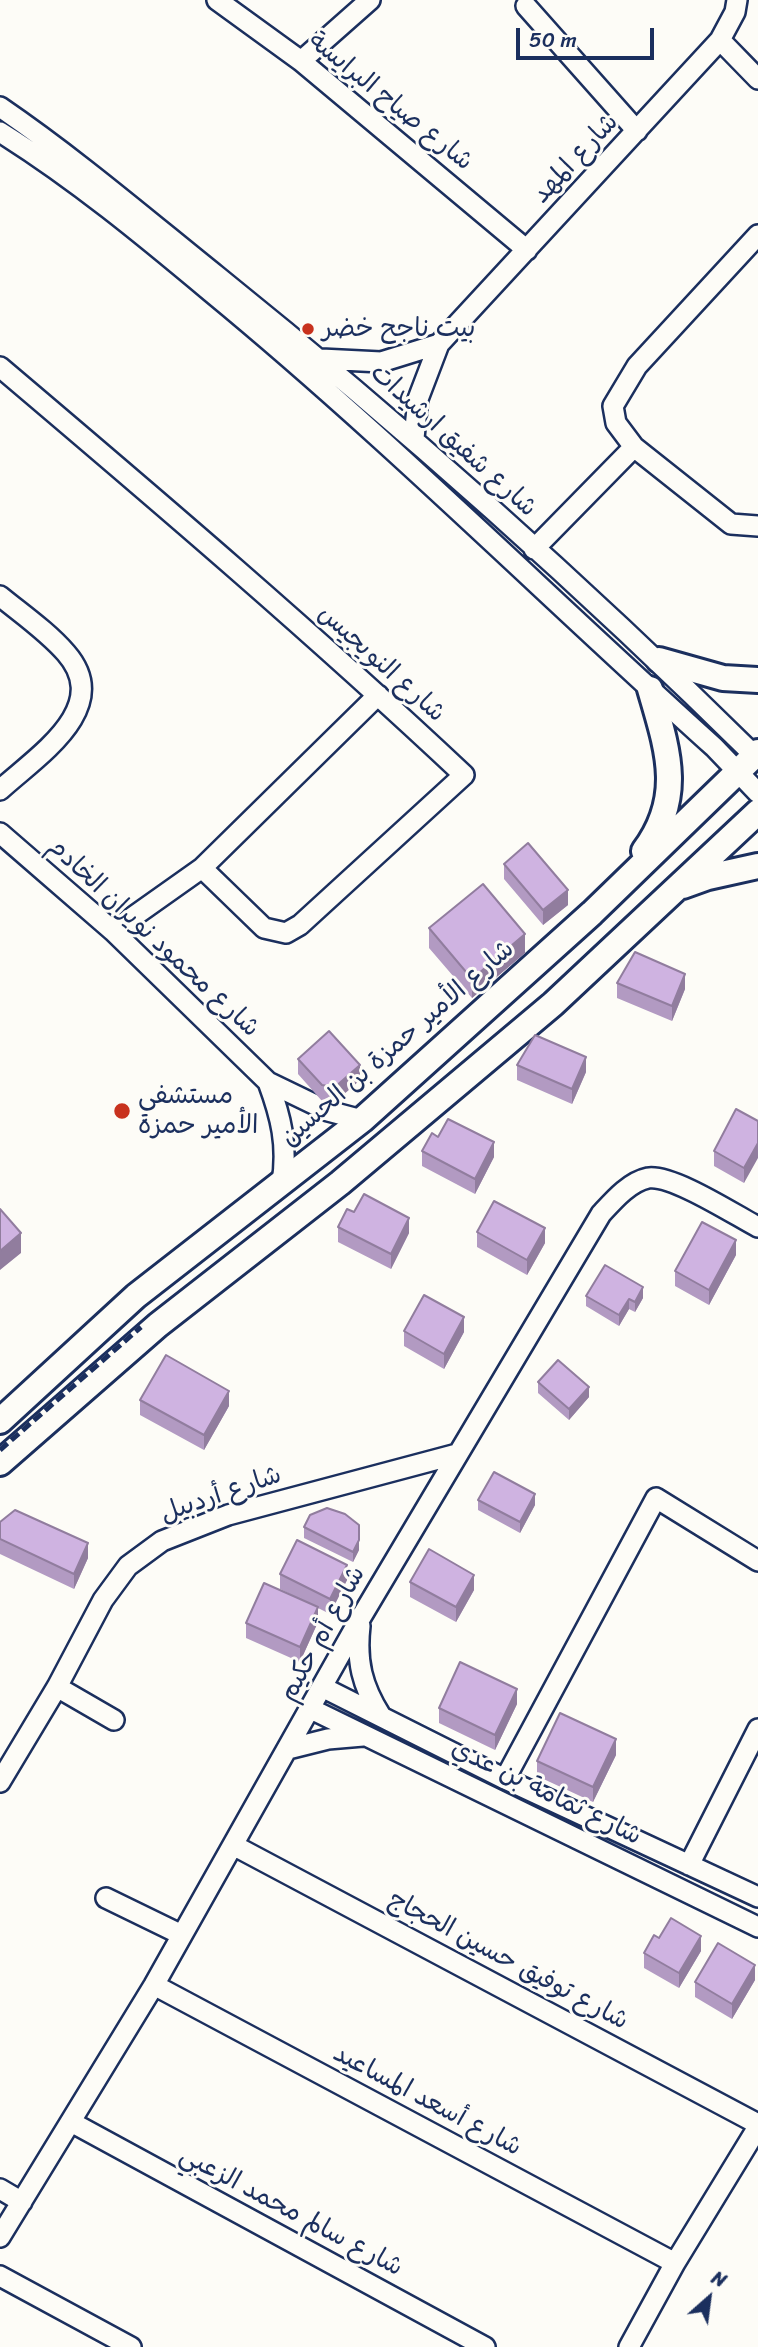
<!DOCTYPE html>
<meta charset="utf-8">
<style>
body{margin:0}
#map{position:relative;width:758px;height:2347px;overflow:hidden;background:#fdfcf7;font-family:Sriracha,sans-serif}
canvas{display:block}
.north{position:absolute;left:674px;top:2263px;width:70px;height:70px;-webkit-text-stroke:5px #fdfcf7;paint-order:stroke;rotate:28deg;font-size:19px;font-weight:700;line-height:28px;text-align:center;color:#1b2f5e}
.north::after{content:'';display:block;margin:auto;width:24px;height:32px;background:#1b2f5e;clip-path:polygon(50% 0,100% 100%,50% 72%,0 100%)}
.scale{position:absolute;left:516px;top:28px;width:138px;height:32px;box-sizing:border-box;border:4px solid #1b2f5e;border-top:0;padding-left:9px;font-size:21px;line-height:24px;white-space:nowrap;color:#1b2f5e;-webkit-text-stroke:5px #fdfcf7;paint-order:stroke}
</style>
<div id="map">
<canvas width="758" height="2347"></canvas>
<div class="north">N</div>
<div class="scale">50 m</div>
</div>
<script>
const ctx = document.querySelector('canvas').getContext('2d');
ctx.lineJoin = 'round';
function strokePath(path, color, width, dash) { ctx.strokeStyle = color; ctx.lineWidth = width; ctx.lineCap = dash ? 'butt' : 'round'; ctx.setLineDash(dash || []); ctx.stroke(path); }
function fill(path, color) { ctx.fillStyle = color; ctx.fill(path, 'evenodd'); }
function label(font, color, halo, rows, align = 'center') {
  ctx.font = font + ' Sriracha,"Playpen Sans Arabic",sans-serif'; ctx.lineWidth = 6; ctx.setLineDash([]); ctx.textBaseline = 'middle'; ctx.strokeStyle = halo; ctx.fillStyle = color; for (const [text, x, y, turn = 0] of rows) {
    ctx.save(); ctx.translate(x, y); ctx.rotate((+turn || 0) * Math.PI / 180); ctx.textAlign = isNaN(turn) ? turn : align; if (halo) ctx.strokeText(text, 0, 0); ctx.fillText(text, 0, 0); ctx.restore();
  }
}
const minor = new Path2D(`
 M217,0L301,61L527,250
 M526,6L637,131
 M720,40L758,79
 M301,61L370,0
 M0,107C76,159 146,219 217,276C406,428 586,589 758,759
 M0,132C75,179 143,235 211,292C386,436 546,596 714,747L758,793
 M758,235L637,366L613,406L616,423L634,447L731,524L758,526
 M321,359L381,362L439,344
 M0,367C157,500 314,634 464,775L300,925L286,933L264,928L202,868
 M414,438L418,399L439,344L720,40L735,12L737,0
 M534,549L634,447
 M0,596C22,614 48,632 66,653C114,708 37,756 0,790
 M0,833L113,931L268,1082L328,1111L362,1120
 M113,931L202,868L378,695
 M268,1082C281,1117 288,1145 282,1183
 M360,1626C356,1661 362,1686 381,1716
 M57,1687L114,1720
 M322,1687L505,1779L758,1897
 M311,1709L758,1927
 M288,1749L328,1739L363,1736
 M505,1779L656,1498L758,1561
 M0,1782L57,1687L103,1600L128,1566L162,1541L228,1515L457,1454
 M233,1845L758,2124
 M689,1865L758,1729
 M106,1898L182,1935
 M154,1985L675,2263
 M71,2122L485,2347
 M0,2189L22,2202
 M0,2237L154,1985L360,1619L601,1214C613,1201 629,1182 648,1178C672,1174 735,1215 758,1227
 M0,2276L131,2347
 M629,2347L675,2263L758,2127`);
const major = new Path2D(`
 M659,660L723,678L758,680
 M644,851C685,796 667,748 650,689
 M683,886L708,877L758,866
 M0,1421L136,1296L362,1120L592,913L758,752
 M0,1463L158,1325L340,1183L553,1004L758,812`);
const rail = new Path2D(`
 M0,1450L141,1327`);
const wall = new Path2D(`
 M504,864L568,905L543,925L504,879Z
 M429,928L525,953L472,998L429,948Z
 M617,983L685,989L672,1021L617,998Z
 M298,1059L360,1080L335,1102L322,1101L298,1074Z
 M517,1065L586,1072L572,1104L517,1080Z
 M758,1121L744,1183L714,1166V1151Z
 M422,1151L494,1157L475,1194L422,1166Z
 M354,1212L409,1233L391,1269L338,1242V1227Z
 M477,1232L545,1243L527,1275L477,1247Z
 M736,1255L709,1305L675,1286V1271Z
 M586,1296L643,1298L635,1312L629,1309L619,1326L586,1306Z
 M404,1331L464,1332L444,1369L404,1346Z
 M538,1382L589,1397L569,1420L538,1393Z
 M140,1400L229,1406L204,1450L140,1415Z
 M478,1500L535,1505L520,1533L478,1510Z
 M0,1522L88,1558L74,1589L0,1554Z
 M304,1527L359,1550L353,1562L304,1538Z
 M280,1574L347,1580L330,1614L318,1608V1622L300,1662L246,1638V1623L296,1597L280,1589Z
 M410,1582L474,1590L456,1622L410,1597Z
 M517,1704L495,1750L439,1723V1708Z
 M616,1755L593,1802L537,1776V1761Z
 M659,1938L701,1951L679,1988L644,1968V1953Z
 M755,1980L732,2019L695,1997V1982Z`);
const shadedWall = new Path2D(`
 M568,890V905L543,925V910Z
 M525,934V953L472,998V979Z
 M685,974V989L672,1021V1006Z
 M586,1057V1072L572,1104V1089Z
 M360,1065V1080L335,1102V1087Z
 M494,1142V1157L475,1194V1179Z
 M758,1143V1158L744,1183V1168Z
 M409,1218V1233L391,1269V1254Z
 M545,1228V1243L527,1275V1260Z
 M21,1233V1253L0,1270V1251Z
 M736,1240V1255L709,1305V1290Z
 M643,1287V1298L635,1312V1302Z
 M629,1299V1309L619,1326V1315Z
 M464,1317V1332L444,1369V1354Z
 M589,1387V1397L569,1420V1409Z
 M229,1391V1406L204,1450V1435Z
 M535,1494V1505L520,1533V1522Z
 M359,1540V1550L353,1562V1552Z
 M88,1543V1558L74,1589V1574Z
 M347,1565V1580L330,1614V1599Z
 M474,1575V1590L456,1622V1607Z
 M318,1607V1622L300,1662V1647Z
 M517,1689V1704L495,1750V1735Z
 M616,1739V1755L593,1802V1787Z
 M701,1936V1951L679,1988V1973Z
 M755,1965V1980L732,2019V2004Z`);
const building = new Path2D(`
 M528,843L568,890L543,910L504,864Z
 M483,884L525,934L472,979L429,928Z
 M635,952L685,974L672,1006L617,983Z
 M329,1031L360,1065L335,1087L322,1085L298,1059Z
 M535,1035L586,1057L572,1089L517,1065Z
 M736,1109L758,1121V1143L744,1168L714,1151Z
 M448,1119L494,1142L475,1179L422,1151L432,1133L438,1137Z
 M364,1194L409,1218L391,1254L338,1227L347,1209L354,1212Z
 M494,1201L545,1228L527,1260L477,1232Z
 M0,1209L21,1233L0,1251Z
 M702,1222L736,1240L709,1290L675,1271Z
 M605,1265L643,1287L635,1302L629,1299L619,1315L586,1296Z
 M424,1295L464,1317L444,1354L404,1331Z
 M166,1355L229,1391L204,1435L140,1400Z
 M558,1360L589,1387L569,1409L538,1382Z
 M494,1472L535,1494L520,1522L478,1500Z
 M327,1508L345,1514L359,1525V1540L353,1552L304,1527L310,1515Z
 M15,1510L88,1543L74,1574L0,1539V1522Z
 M297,1540L347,1565L330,1599L280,1574Z
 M429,1549L474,1575L456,1607L410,1582Z
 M264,1583L318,1607L300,1647L246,1623Z
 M460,1662L517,1689L495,1735L439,1708Z
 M560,1713L616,1739L593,1787L537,1761Z
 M671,1918L701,1936L679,1973L644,1953L654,1935L659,1938Z
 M718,1943L755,1965L732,2004L695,1982Z`);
const markers = [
 [308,329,7,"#c8321e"],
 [122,1111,9,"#c8321e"]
];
const streetNames = [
 ["شارع صياح البرايسة",390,102,39],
 ["شارع المهد",576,159,-47],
 ["شارع شفيق ارشيدات",453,441,42],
 ["شارع النويجيس",381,664,42],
 ["شارع محمود نويران الخادم",153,938,43],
 ["شارع الأمير حمزة بن الحسين",398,1044,-41],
 ["شارع أردبيل",221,1495,-19],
 ["شارع أم حكيم",323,1634,-61],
 ["شارع ثمامة بن عدي",546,1793,26],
 ["شارع توفيق حسين الحجاج",508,1961,28],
 ["شارع أسعد المساعيد",427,2101,28],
 ["شارع سالم محمد الزعبي",291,2212,28]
];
const poiNames = [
 ["بيت ناجح خضر",322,329],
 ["مستشفى",138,1096],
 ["الأمير حمزة",138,1126]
];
strokePath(minor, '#1b2f5e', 24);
strokePath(major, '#1b2f5e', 30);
strokePath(minor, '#fdfcf7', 19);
strokePath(major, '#fdfcf7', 24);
strokePath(rail, '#1b2f5e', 5, [10, 5]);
fill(wall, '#b29ac2');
fill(shadedWall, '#917d9e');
fill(building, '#cfb3e1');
strokePath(building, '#917d9e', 2);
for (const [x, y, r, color] of markers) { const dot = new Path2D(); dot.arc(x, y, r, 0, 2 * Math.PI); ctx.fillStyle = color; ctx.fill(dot); strokePath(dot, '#fdfcf7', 2.5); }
label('26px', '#1b2f5e', '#fdfcf7', streetNames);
label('26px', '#1b2f5e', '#fdfcf7', poiNames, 'left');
</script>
